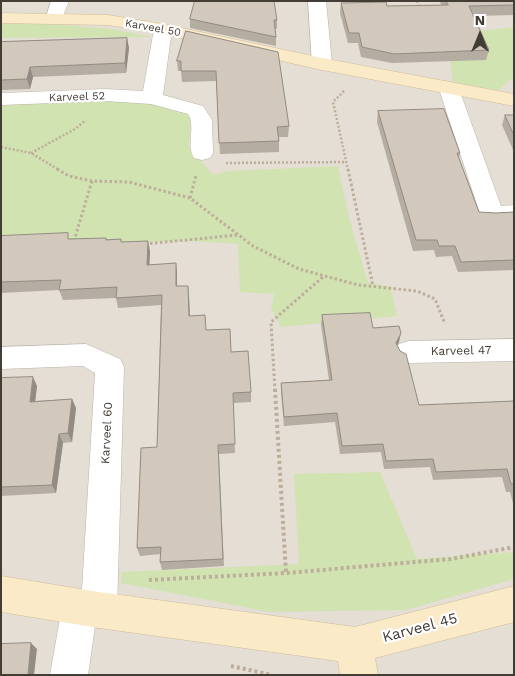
<!DOCTYPE html>
<style>
body{margin:0}
#map{position:relative;width:515px;height:676px;overflow:hidden;background:#f2ede6;font-family:"Work Sans",sans-serif}
canvas{display:block}
.frame{position:absolute;inset:0;border:2px solid #443d36;pointer-events:none}
.north{position:absolute;left:455px;top:10px;width:50px;height:50px;-webkit-text-stroke:4px #fff;paint-order:stroke;rotate:0deg;font-size:14px;font-weight:700;line-height:20px;text-align:center;color:#443d36}
.north::after{content:'';display:block;margin:auto;width:18px;height:22px;background:#443d36;clip-path:polygon(50% 0,100% 100%,50% 72%,0 100%)}
</style>
<div id="map">
<canvas width="515" height="676"></canvas>
<div class="frame"></div>
<div class="north">N</div>
</div>
<script>
const ctx = document.querySelector('canvas').getContext('2d');
ctx.lineJoin = 'round';
function fill(path, color) { ctx.fillStyle = color; ctx.fill(path, 'evenodd'); }
function strokePath(path, color, width, dash) { ctx.strokeStyle = color; ctx.lineWidth = width; ctx.lineCap = dash ? 'butt' : 'round'; ctx.setLineDash(dash || []); ctx.stroke(path); }
function label(font, color, halo, rows, align = 'center') {
  ctx.font = font + ' "Work Sans",sans-serif'; ctx.lineWidth = 4.5; ctx.setLineDash([]); ctx.textBaseline = 'middle'; ctx.strokeStyle = halo; ctx.fillStyle = color; for (const [text, x, y, turn = 0] of rows) {
    ctx.save(); ctx.translate(x, y); ctx.rotate((+turn || 0) * Math.PI / 180); ctx.textAlign = isNaN(turn) ? turn : align; if (halo) ctx.strokeText(text, 0, 0); ctx.fillText(text, 0, 0); ctx.restore();
  }
}
const residential = new Path2D(`
 M1,1H514V675H1Z`);
const green = new Path2D(`
 M36,23L111,29L152,37L1,38V24Z
 M514,27V77L498,90L453,82L450,61L480,31Z
 M164,94L191,106L189,147L213,175L228,171L338,166L349,218L368,283L394,287L391,290L397,316L281,327L271,308L274,294L240,292L238,244L191,241L1,244V106L14,101Z
 M380,472L417,559L514,552V579L406,610L269,612L121,583V572L299,564L294,474Z`);
const pathFar2 = new Path2D(`
 M417,1L420,8
 M344,91L333,102L348,170
 M1,147L31,153L59,170
 M31,153L75,129L86,120
 M226,163L345,162`);
const pathFar1 = new Path2D(`
 M57,169L69,176L92,181L129,182L190,198L253,246L299,269L358,285L417,291L435,299L445,324
 M348,169L373,286
 M190,198L196,175
 M74,241L92,181
 M145,244L238,235
 M275,391L271,322L323,277`);
const path = new Path2D(`
 M275,389L286,573
 M149,580L286,573L451,559L514,547
 M231,666L272,675`);
const street = new Path2D(`
 M51,1H69L61,21L55,22L49,21L46,17Z
 M308,1H326L332,64L329,68L322,70L315,68L312,64Z
 M163,24L169,25L172,29L163,95L203,106L212,120L213,153L210,158L202,160L194,158C186,145 196,127 188,114L151,104L105,101L1,105V93L105,89L143,91L154,29L157,25Z
 M449,83L456,85L459,89L501,206L514,205V221L492,222L484,220L480,214L439,89L442,85Z
 M514,339V361L409,363L399,360L395,352L399,344L409,341Z
 M86,344L120,359L124,367L117,610L112,623L99,628L95,626L88,675H50L62,607L67,594L80,589L82,590L95,373L83,366L1,369V347Z`);
const secondary = new Path2D(`
 M1,13L108,15L163,24L322,58L514,94V106L322,70L163,34L108,25L1,23Z
 M1,576L99,592L355,627L514,586V622L375,658L378,675H340L338,661L99,628L1,612Z`);
const wall = new Path2D(`
 M440,1H514V15L474,16L489,50L486,60L392,63L361,57L358,43H348L340,13L341,3L387,6L441,5Z
 M190,19L277,20V29H275L276,37V46L190,28Z
 M186,31L289,126L288,137H279V152L220,154L216,81L182,82L181,71H178L177,61Z
 M127,38L129,48L126,73L33,77L30,89L1,90V42Z
 M378,111L460,153L459,158L479,212L496,213L514,212V270L458,272L452,256L436,257L434,250L413,251L377,122Z
 M505,115H514V152L502,125Z
 M1,236L70,239H121L122,242L150,251L149,265L176,263L177,273V286H188L189,296L190,316L231,352L251,392V402L233,403L235,453L219,454L224,566L162,570L160,562L161,554L140,556L137,548L157,447L161,305L118,308L116,298L63,300L59,290L1,293Z
 M322,315L373,328L399,342L397,346L419,405L514,401V507L510,492H506L502,477L433,480L430,467L384,469L381,452L340,454L335,422L284,426L281,392V383L329,380L321,325Z
 M1,378L37,386L35,401L72,399L76,408L72,442L63,443L56,493L1,496Z`);
const shadedWall = new Path2D(`
 M127,38L129,48L126,73L125,63Z
 M30,67L33,77L30,89L27,79Z
 M148,241L150,251L149,275L147,265Z
 M176,263L177,273V296L176,286Z
 M188,286L189,296L190,326L189,316Z
 M401,333L399,342L393,353L396,343Z
 M33,377L37,386L34,411L30,402Z
 M72,399L76,408L72,442L68,433Z
 M59,434L63,443L56,493L52,485Z
 M31,643L37,649L34,675H28Z`);
const building = new Path2D(`
 M195,1H274L277,20H274L276,37L190,19Z
 M446,1H514V5L469,6L489,50L394,54L362,47L359,33H349L341,3L386,2L387,6L448,5Z
 M186,31L278,52L289,126L277,127L279,141L219,143L216,71H181V61H177Z
 M127,38L125,63L30,67L27,79L1,80V42Z
 M444,109L460,153H457L479,212L496,213L514,212V260L461,262L455,246H439L437,240H416L378,111Z
 M505,115H514V135Z
 M68,233V239L106,238V240L121,239V242L148,241L147,265L176,263V286H188L189,316L205,315L206,330L230,329L231,352L248,351L251,392L233,393L235,444L218,445L223,559L160,562L161,547L137,548L141,448L157,447L162,295L116,298L117,287L59,290L61,280L1,282V236Z
 M370,313L373,328L399,326L401,333L396,343L400,351L406,354L419,405L514,401V484H511L507,469L436,472L433,459L386,461L383,444L342,446L337,413L284,417L281,383L332,380L322,315Z
 M33,377L30,402L72,399L68,433L59,434L52,485L1,487V378Z
 M31,643L28,675H1V644Z`);
const farStreetnames = [
 ["Karveel 50",153,28,10],
 ["Karveel 52",77,97,-2]
];
const streetNames = [
 ["Karveel 47",461,351,-1],
 ["Karveel 60",107,433,-87]
];
const nearStreetnames = [
 ["Karveel 45",420,628,-15]
];
fill(residential, '#e5ded4');
fill(green, '#d1e3b1');
strokePath(street, '#bcb4a9', 1);
strokePath(secondary, '#cfbc98', 1);
strokePath(pathFar2, '#bdae9b', 2.5, [2, 2]);
strokePath(pathFar1, '#bdae9b', 3, [2.5, 2.5]);
strokePath(path, '#bdae9b', 4, [3, 3]);
fill(street, '#fff');
fill(secondary, '#fbeac7');
fill(wall, '#b5aca2');
fill(shadedWall, '#938c84');
fill(building, '#d2c8bc');
strokePath(building, '#938c84', 1);
label('11px', '#443d36', '#fff', farStreetnames);
label('12px', '#443d36', '#fff', streetNames);
label('15px', '#443d36', '#fff', nearStreetnames);
</script>
